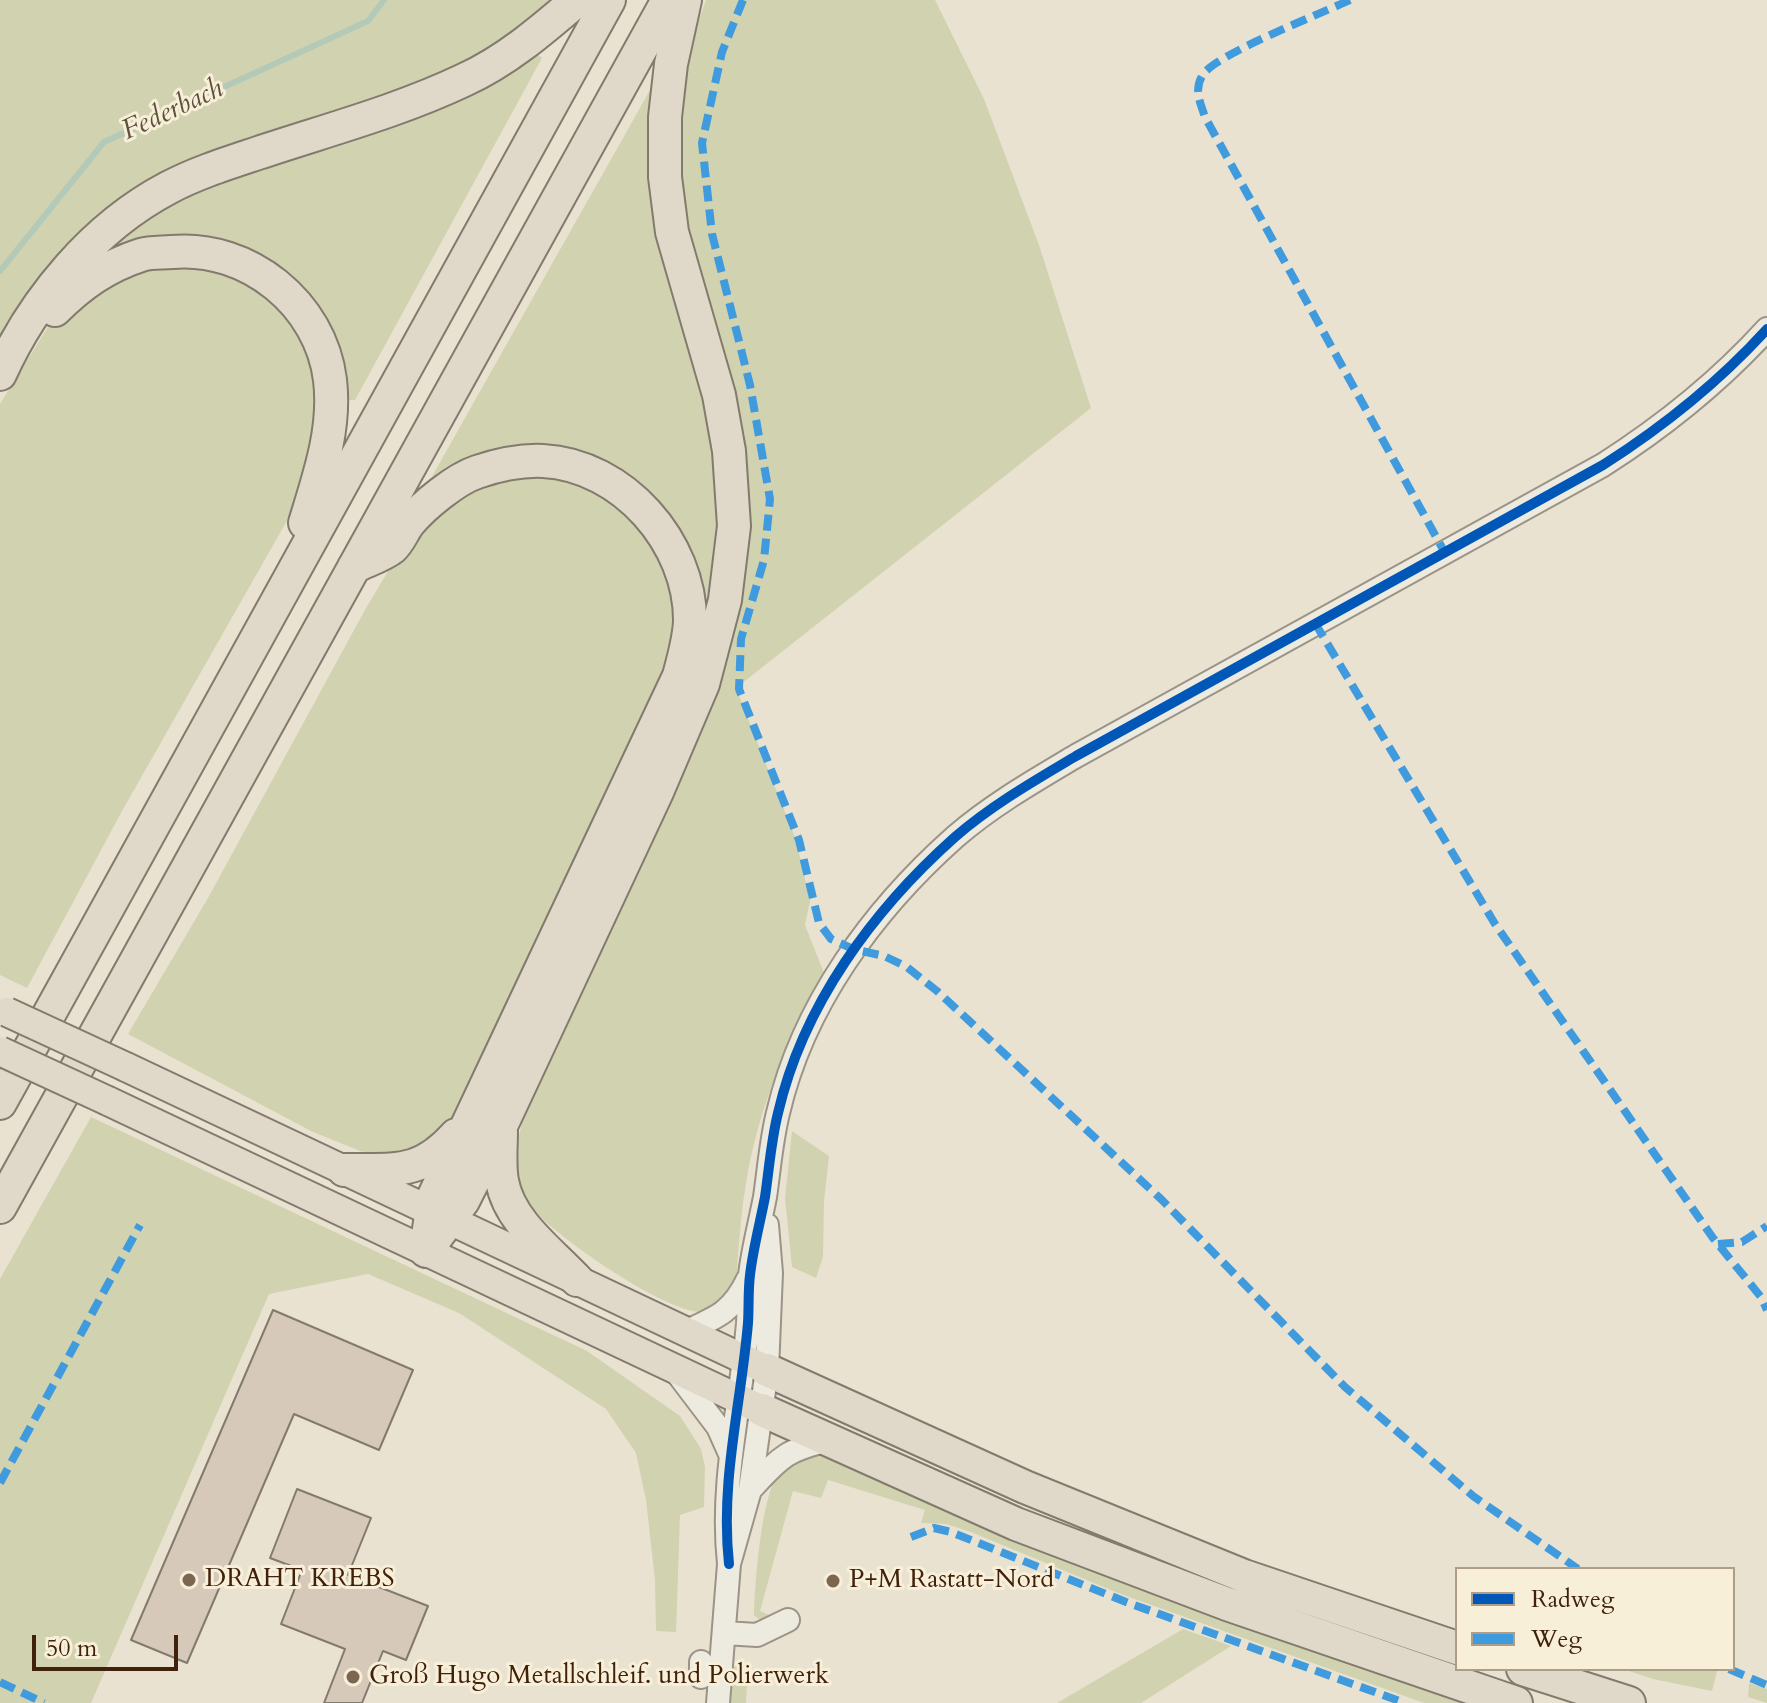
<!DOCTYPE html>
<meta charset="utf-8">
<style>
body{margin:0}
#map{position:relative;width:1767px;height:1703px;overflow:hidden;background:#eae2d0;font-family:Cardo,serif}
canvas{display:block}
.legend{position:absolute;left:1455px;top:1567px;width:280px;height:104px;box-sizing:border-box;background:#f8efd9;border:2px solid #ae9d87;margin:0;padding:10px 14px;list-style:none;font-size:24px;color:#40210c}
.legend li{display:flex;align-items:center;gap:16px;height:40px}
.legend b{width:40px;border:2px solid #ae9d87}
.scale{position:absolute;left:32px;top:1635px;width:146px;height:36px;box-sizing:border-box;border:4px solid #40210c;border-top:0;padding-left:10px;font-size:24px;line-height:28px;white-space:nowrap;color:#40210c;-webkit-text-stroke:6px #f8efd9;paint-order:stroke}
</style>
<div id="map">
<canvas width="1767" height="1703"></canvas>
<ul class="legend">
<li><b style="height:10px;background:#0057b8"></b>Radweg</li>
<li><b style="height:10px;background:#3f9bde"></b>Weg</li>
</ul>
<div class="scale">50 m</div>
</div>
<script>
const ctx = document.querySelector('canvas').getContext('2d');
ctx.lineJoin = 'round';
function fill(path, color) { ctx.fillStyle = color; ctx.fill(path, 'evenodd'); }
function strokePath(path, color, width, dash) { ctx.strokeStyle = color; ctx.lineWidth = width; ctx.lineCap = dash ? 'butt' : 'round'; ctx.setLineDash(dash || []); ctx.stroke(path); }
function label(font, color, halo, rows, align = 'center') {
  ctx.font = font + ' Cardo,serif'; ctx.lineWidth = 6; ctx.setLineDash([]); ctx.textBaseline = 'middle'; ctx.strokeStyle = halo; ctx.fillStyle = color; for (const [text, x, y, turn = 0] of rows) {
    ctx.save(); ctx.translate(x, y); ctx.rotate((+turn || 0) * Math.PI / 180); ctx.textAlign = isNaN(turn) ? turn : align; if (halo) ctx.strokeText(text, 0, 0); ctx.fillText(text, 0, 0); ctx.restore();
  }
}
const green = new Path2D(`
 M0,0H557L516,35L440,76L209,158L0,345Z
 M706,0H935L984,99L1039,245L1091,408L736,688L796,840L810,901L805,925L824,973C788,1038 758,1109 746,1183C742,1206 740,1231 738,1255C737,1264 738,1277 734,1285C731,1292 716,1308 709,1311C679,1324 543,1229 526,1201C511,1175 516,1146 523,1119L686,767L717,679L736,603L680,217L679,75Z
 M533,51L542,58L355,400H343L251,256L89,266L156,206Z
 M658,76L719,462L718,564L706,613C703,594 702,571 693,553C660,483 583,428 503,448C476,454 454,467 430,480Z
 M147,263H210L266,292L303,334L321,381L309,482L122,811L27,988L0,975V404L51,322Z
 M524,470L595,484L653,533L680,603L666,683L451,1124L432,1145L388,1157L360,1151L311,1131L128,1034L208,898L366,608L405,543L446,499Z
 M91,1117L587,1351L680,1416L701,1449L705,1467L704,1507L680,1515L676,1632L656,1631L655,1580L646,1500L636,1453L606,1409L459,1313L368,1274L269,1294L91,1703H0V1279Z
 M792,1131L829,1156L824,1201L823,1257L816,1278L792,1267L785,1198Z
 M818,1455L846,1463L1476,1703H1424L1118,1593L971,1532L946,1524L921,1523L925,1510L828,1480L821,1498L793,1491L760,1611L771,1616L762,1622L754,1615C755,1584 761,1487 783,1467C794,1457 804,1456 818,1455Z
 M1183,1629L1231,1646L1141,1703H1057Z
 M748,1665L746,1703H729L732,1667Z
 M1623,1669H1714L1717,1671L1712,1691L1653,1679Z
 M1749,1683L1767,1689V1703L1748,1697Z`);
const stream = new Path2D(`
 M0,271L104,142L368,21L384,0`);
const building = new Path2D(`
 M273,1310L413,1370L379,1450L294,1414L187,1663L131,1640Z
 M297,1489L371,1518L348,1575L428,1606L406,1660L383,1651L362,1703H324L345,1649L281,1624L302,1570L270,1558Z`);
const minor = new Path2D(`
 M687,1331C718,1317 733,1311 748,1279
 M674,1369L718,1427L730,1454
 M750,1490C780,1458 785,1450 829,1440
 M729,1564C720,1481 741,1405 748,1323C749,1307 748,1291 750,1275C753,1249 760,1223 765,1197C769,1170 771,1141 778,1113C803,1005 873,910 955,837C992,805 1034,781 1076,756L1603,465C1664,426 1718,383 1767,329
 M724,1633L757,1635L788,1620
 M701,1662V1677
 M718,1703L729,1564L750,1490L767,1370L771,1273L767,1225`);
const major = new Path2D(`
 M126,1067L767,1370
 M108,1101L762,1410`);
const highway = new Path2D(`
 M55,310C81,284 107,266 141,255C151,252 162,253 172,252C248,245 321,304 330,380C336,429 319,477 305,523
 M0,374C34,299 94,227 168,188C196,173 228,163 258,153C327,130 399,111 464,80C506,61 542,30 577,0
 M354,567C365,561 382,556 392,548C399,542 403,531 409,523C424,505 456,479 477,472C498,465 521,460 543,461C623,465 691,543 690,622C689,640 684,658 679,676L434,1196L426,1249
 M0,1103L609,0
 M501,1131C501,1147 499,1165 502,1181C509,1222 551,1252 577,1280
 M344,1170C395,1169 419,1176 456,1135
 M0,1207L668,0
 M426,1251L463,1201L501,1126L657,792L703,684L725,600L734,526L729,451L719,395L672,232L665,177V117L671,64L685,0
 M767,1370L1025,1487L1244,1576L1457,1648
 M762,1410L1016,1524L1227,1604L1516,1703
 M1523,1669L1629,1703`);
const majorBridge = new Path2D(`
 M7,1012L126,1067
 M0,1051L108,1101`);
const quiet = new Path2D(`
 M743,0L722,52L702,143L712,234L750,385L770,499L764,560L741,639L739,689L799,840L819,923L831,939L853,949L884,956L907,967L937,991L1161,1199L1345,1387L1473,1496L1578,1569
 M1350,0C1323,13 1213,55 1202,76C1194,90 1200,102 1205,117L1445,553
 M1315,623L1495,924L1713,1238L1761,1297L1767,1310
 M1718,1244L1742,1242L1767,1226
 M0,1483L140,1225
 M911,1537L934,1528L951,1532L1126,1602L1405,1703
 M1729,1669L1767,1685
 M0,1682L44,1703`);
const cycleway = new Path2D(`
 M729,1564C720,1481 741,1405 748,1323C749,1307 748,1291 750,1275C753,1249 760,1223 765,1197C769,1170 771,1141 778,1113C803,1005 873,910 955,837C992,805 1034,781 1076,756L1603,465C1664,426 1718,383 1767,329`);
const markers = [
 [189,1580,8,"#7c6551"],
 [833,1581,8,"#7c6551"],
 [353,1677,8,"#7c6551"]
];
const poiNames = [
 ["DRAHT KREBS",205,1580],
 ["P+M Rastatt-Nord",849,1581],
 ["Groß Hugo Metallschleif. und Polierwerk",369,1677]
];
const waterNames = [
 ["Federbach",173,111,-25]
];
fill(green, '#d1d2af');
strokePath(stream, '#b4cab9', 6);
fill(building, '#d7c9ba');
strokePath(building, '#837a6e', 2);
strokePath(minor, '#9c9387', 26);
strokePath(major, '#837a6e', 32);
strokePath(highway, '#837a6e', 36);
strokePath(minor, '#edeae0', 22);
strokePath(major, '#e0d9ca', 28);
strokePath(highway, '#e0d9ca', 32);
strokePath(majorBridge, '#837a6e', 32, []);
strokePath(majorBridge, '#e0d9ca', 28);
strokePath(quiet, '#3f9bde', 8, [16, 8]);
strokePath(cycleway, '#0057b8', 10);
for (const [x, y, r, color] of markers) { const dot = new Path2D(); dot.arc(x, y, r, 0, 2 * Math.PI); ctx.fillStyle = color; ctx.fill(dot); strokePath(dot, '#f8efd9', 3); }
label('26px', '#40210c', '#f8efd9', poiNames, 'left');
label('italic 28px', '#5c513d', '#f8efd9', waterNames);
</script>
